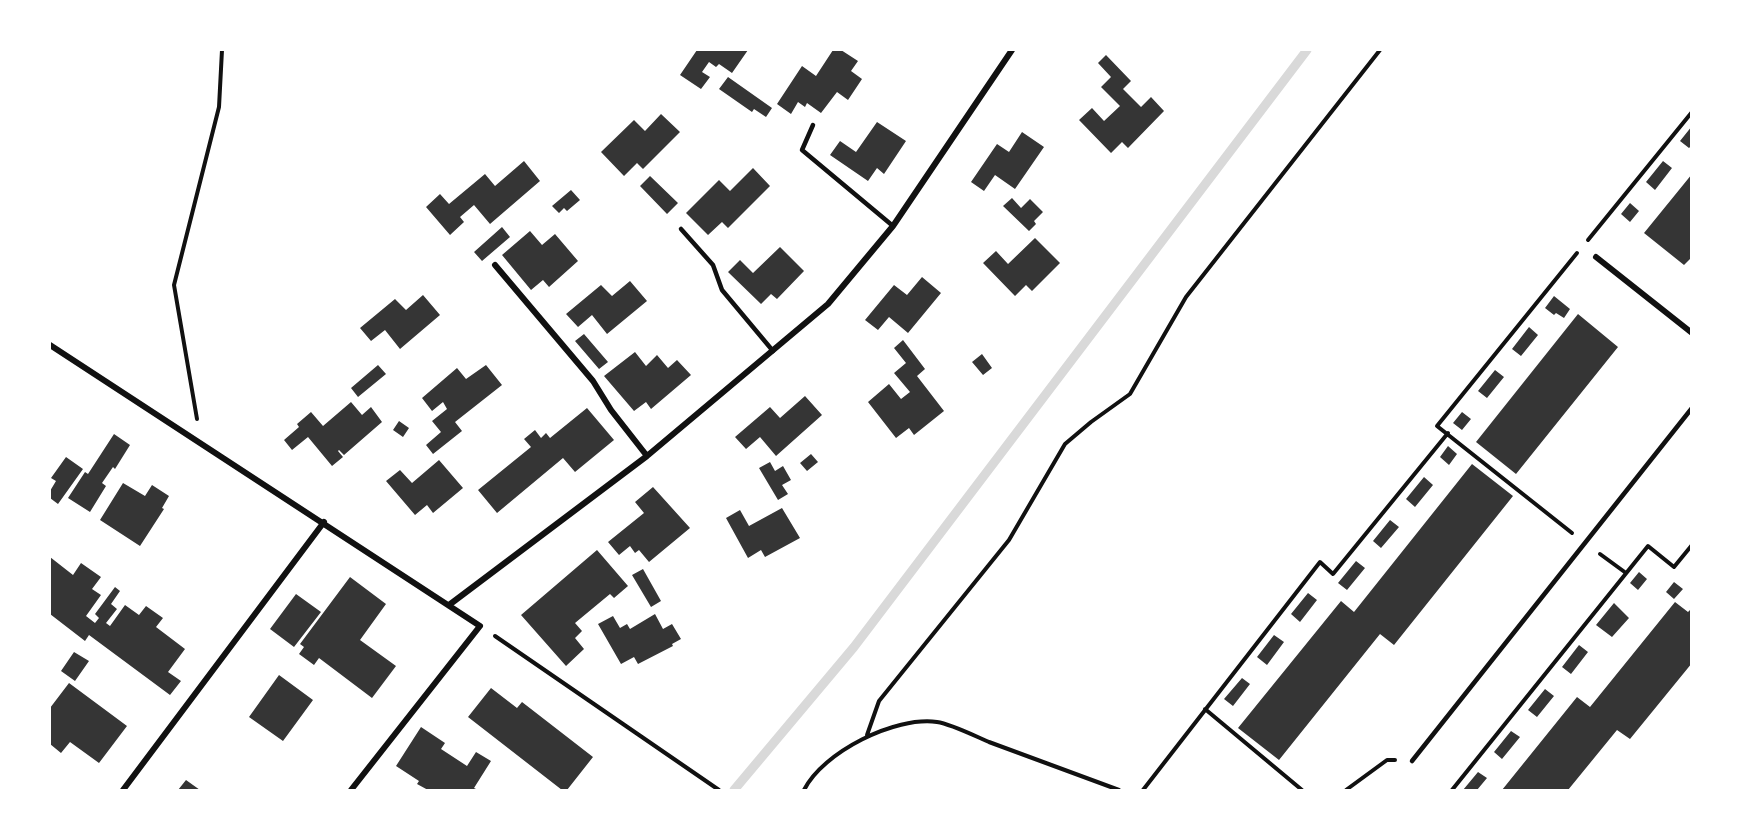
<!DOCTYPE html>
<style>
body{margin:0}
#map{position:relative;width:1741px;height:840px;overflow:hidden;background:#fff;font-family:"Noto Serif",serif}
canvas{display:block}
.frame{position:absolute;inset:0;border:51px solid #fff;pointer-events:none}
</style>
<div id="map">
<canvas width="1741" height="840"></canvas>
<div class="frame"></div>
</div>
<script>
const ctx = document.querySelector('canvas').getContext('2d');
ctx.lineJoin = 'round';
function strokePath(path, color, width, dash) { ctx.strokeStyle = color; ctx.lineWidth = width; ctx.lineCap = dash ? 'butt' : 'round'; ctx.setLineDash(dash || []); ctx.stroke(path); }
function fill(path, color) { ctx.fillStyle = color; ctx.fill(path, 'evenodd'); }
const stream = new Path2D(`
 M734,790L854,647L1307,50`);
const building = new Path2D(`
 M697,50H748L732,73L719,64L716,67L709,62L702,72L710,77L701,89L680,75Z
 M833,50H841L858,61L851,71L862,79L848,100L837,92L821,113L807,103L805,107L798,102L791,114L777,104L802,66L816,76Z
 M1106,55L1131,81L1123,89L1141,107L1151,97L1164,111L1128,148L1122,142L1111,153L1079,120L1092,108L1104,121L1120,106L1101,87L1111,77L1098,63Z
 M728,77L772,108L766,117L754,109L752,112L719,89Z
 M661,114L680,132L643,169L637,163L624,176L601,152L634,120L645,131Z
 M877,122L906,141L884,174L877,168L868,181L830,155L840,141L856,152Z
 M1692,126V145L1689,148L1680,141Z
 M1022,132L1044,147L1015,189L995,175L984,191L971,182L997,144L1009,152Z
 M524,161L540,181L490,224L474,205L460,217L464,222L450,235L426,207L440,194L449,204L485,174L495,186Z
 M1663,161L1672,168L1655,190L1646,182Z
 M753,168L770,186L728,228L722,222L708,235L686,213L719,180L730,191Z
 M1692,174V257L1684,265L1644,233Z
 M650,176L678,203L667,214L640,186Z
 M571,190L580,200L567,211L564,208L559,213L552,206Z
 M1012,198L1021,208L1030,199L1043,212L1034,221L1036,224L1029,231L1003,206Z
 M1630,203L1639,211L1630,222L1621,214Z
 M502,227L510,237L482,261L474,252Z
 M530,231L542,245L555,234L578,261L549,287L543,280L531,290L502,255Z
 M1035,238L1060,263L1032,291L1026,285L1015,296L983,263L996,251L1008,264Z
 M780,247L804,271L777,299L771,294L761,304L728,272L740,260L753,273Z
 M922,277L941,293L908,333L889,317L878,330L865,320L894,285L907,295Z
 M630,281L647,301L607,334L592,315L578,327L566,314L601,285L612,296Z
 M423,295L440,315L400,349L385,330L371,341L360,328L395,299L406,310Z
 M1554,296L1570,309L1564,318L1556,313L1554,315L1545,308Z
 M1578,314L1618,347L1516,474L1476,442Z
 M1529,327L1538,335L1521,356L1512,349Z
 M584,334L608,362L599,369L575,341Z
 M903,340L925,369L917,376L944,411L914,435L909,428L896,438L868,402L889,384L901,399L910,392L894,373L906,363L894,348Z
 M635,352L646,366L657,355L668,368L677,360L691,375L651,409L646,402L634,411L604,376Z
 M982,354L992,368L983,375L972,362Z
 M378,365L386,374L358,397L351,388Z
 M486,365L502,385L455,422L462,431L433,454L426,445L441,432L432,421L447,409L443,402L432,411L422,398L457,368L466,379Z
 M1495,370L1504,377L1487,398L1478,391Z
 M805,396L822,415L776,456L760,437L746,449L735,437L770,407L780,418Z
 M351,402L362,415L371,407L382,422L344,455L339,450L338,451L343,457L332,466L308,437L292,450L284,440L299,427L297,424L311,412L323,426Z
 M587,408L614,440L575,472L563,458L497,513L478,490L531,447L524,439L535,430L541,438L546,433L550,438Z
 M1462,412L1471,419L1462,430L1453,423Z
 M399,421L409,428L403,437L393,430Z
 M114,434L130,445L115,469L113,467L102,483L106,486L90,512L68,498L85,472L88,474Z
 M1448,446L1457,454L1449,465L1440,457Z
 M811,454L818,462L807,471L800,463Z
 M66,457L83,469L58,504L50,498V491L56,481L51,478Z
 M439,460L463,488L433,513L427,505L415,515L386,481L400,470L412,483Z
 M770,462L775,471L783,466L791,480L782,485L788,494L778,500L759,468Z
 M1472,464L1513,496L1394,645L1380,634L1279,760L1238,728L1341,601L1354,612Z
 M1424,477L1433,485L1415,507L1406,499Z
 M123,483L145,496L152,485L169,496L162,508L164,509L140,546L100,520Z
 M653,487L690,528L649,562L639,550L635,553L630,546L619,555L608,542L644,513L635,502Z
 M782,508L800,538L765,557L761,550L748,558L726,518L740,510L749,526Z
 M1390,520L1399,527L1381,548L1373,541Z
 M597,550L628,586L614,598L610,594L575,623L582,631L575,638L584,649L566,666L521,615Z
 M50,557L73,575L81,563L101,577L92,589L101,595L86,616L95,623L99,618L95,614L115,587L120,591L111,604L117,609L106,623L110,626L125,605L139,615L146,606L163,618L156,627L185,649L168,672L181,681L170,695L89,635L85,641L50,614Z
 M1356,561L1365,568L1347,590L1338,583Z
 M643,569L661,601L651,607L632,575Z
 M1639,572L1647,579L1638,590L1630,583Z
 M350,577L386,604L360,640L396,666L372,698L319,658L314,665L299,654L304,647L300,644Z
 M1674,582L1683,589L1674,599L1666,592Z
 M1308,593L1317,600L1300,622L1291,614Z
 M296,594L321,612L294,647L270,629Z
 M1675,602L1688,612L1692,608V663L1630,739L1617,730L1568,790H1502L1577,697L1590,707Z
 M1614,603L1629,618L1612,637L1596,625Z
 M655,614L663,629L672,624L681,639L672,644L673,646L638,664L634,657L621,664L598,624L613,616L620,628L627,624L630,629Z
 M1274,635L1284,642L1267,665L1257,657Z
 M1579,645L1588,652L1571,674L1562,667Z
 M74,652L89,661L75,681L61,671Z
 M279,675L313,700L283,741L249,717Z
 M1242,678L1250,684L1233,706L1224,699Z
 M69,683L127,726L99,763L70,742L61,753L50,744V708Z
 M491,688L517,708L522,702L593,757L567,790H562L468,717Z
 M1545,689L1554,696L1537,717L1528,710Z
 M421,727L445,743L441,749L467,766L476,752L491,761L474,788L478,790H428L417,784L419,781L396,766Z
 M1511,731L1520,737L1502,759L1494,752Z
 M1478,772L1487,778L1477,790H1463Z
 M186,780L200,790H178Z`);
const path = new Path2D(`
 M1588,240L1692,112
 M197,419L174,285L219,107L222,50
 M1572,533L1437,426L1577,253
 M1600,554L1626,573
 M495,636L719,790
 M1205,709L1302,790
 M867,735L879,701L1009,540L1065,444L1091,422L1130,394L1186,297L1380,50
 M804,790C823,752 895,716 937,722C951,724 975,736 989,742C1032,758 1075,774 1119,790
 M1143,790L1320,562L1333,574L1448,433
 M1346,790L1387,760H1395
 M1452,790L1648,546L1674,567L1692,545`);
const service = new Path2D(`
 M813,125L802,150L893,226
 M681,229L713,265L722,290L773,351
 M1412,761L1692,408`);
const minor = new Path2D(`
 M1596,257L1692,333
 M495,265L593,381L611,410L647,456
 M50,345L480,626L351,790
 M449,605L647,456L828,304L893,226L1012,50
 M123,790L324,522`);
strokePath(stream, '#d9d9d9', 9);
fill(building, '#353535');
strokePath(path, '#111', 4);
strokePath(service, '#111', 4.5);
strokePath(minor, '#111', 6);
</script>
